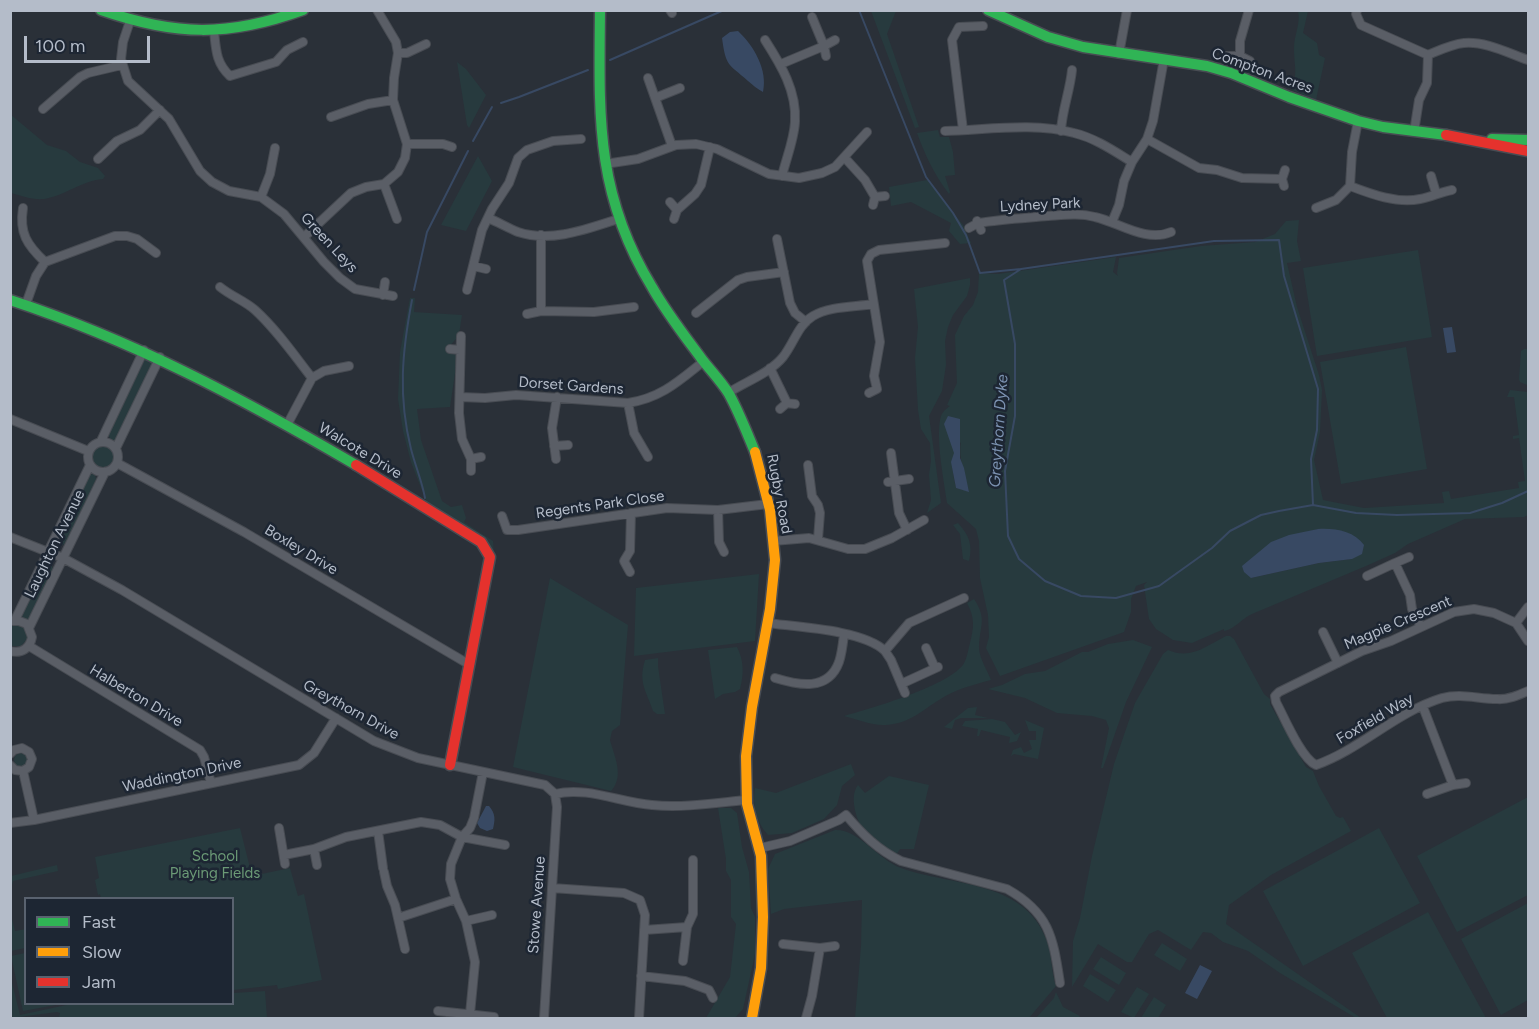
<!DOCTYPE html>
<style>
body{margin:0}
#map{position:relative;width:1539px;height:1029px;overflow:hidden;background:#2a3038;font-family:Figtree,sans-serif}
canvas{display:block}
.frame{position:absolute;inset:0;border:12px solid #b4bcc9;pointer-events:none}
.legend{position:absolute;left:24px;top:897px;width:210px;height:108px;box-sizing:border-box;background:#1d2633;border:2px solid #59626f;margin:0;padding:8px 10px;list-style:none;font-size:18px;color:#b4bcc9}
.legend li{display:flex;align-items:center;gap:12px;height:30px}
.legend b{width:30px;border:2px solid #59626f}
.scale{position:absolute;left:24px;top:36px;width:126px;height:27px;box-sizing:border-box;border:3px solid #b4bcc9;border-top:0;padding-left:8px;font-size:18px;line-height:21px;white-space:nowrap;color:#b4bcc9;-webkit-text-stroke:4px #1d2633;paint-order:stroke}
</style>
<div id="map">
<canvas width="1539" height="1029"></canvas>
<div class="frame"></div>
<ul class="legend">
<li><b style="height:8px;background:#30b455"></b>Fast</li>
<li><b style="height:8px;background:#ff9f0a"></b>Slow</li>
<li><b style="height:8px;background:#e5322d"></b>Jam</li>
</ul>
<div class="scale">100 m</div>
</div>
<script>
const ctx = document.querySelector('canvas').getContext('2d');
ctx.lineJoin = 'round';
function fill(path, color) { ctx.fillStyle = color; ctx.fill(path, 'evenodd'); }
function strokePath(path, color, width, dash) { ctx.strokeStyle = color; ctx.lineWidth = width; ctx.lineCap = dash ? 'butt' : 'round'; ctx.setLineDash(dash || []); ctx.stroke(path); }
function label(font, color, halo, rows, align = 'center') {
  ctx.font = font + ' Figtree,sans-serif'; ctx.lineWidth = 5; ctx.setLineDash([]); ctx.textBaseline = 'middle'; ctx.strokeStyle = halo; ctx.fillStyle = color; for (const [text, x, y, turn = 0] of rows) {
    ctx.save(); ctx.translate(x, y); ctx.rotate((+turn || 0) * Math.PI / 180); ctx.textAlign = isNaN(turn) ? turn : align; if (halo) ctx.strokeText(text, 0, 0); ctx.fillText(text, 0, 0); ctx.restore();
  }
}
const green = new Path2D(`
 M871,11H896L887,34L919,127L915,128Z
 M1298,11H1308L1303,33L1317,43L1319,55L1325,58L1316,100L1292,90C1298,71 1294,66 1294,48C1294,35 1301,23 1298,11Z
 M457,62L466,69L486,95L469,128L467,125Z
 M10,114L47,145L66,151L80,162L98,168L105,176L103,179C81,181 64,196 44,199C32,200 22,196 11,193Z
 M938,130L940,137H949L953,152L955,175L945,176L950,192L949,194C934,174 925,155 917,133Z
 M478,156L492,181L466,231L441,225Z
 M927,180L963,225L971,243L960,244L949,231L951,223L911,202L891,206L889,187Z
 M1299,220L1297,241L1301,261L1287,263L1297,307L1319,375L1322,390L1320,432L1314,460L1323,500L1364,508L1444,503L1442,492L1449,491L1451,499L1519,488L1518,482L1525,481L1519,438L1513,439V436L1519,435L1514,397H1507L1510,390L1528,392V515L1524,517L1465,519L1408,544L1395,553L1366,566L1252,614C1241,619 1235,629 1224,631V629L1192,643L1173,640L1156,629L1149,619L1144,585L1147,582L1136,586L1131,599V612L1124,632L1000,676L986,648L989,637L988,615L980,578L979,541L976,529L947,503C944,481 935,436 941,416C943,411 946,409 950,406L947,405L957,383L955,335L964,316L973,305L978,292L979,273L998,274L1116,257L1113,272L1118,276L1117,273L1119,258L1201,246L1255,242L1275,234L1286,221ZM961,442C958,457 965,476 969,491L956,488C952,467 949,460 961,442ZM1318,529L1352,559L1319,563L1251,578L1307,532Z
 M1418,250L1432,337L1317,356L1303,268Z
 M970,278V285L967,296L953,315L948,327L945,341L946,365L942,391L929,416L941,503L927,513L931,500L929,475L931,461L930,443L921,429L918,410L915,358L918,327L914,289Z
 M410,298H415L414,312L462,315C459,333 461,336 447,348L448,352L456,355L457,360L450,407L417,409L421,440L442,501L451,507L462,505L466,518L464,522L493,541L494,553L428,506L411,462L403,431L398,399L400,352Z
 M1406,347L1427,469L1341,484L1320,362Z
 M1524,349H1528L1527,385L1520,382L1519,379L1521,351Z
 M147,358L152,360V364L118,436L115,440H111L109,436V432L144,361Z
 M92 456a11 11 0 1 1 22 0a11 11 0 1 1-22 0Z
 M92,474L95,475L96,479L66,543L63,545L58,543V540L88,476Z
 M958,523C969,535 973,545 969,561L963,559L960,534L953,525Z
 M45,564L52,566L53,570L30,617L27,620L23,618L22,615Z
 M759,574L755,641L634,656L636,588Z
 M550,578L628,625L620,725L612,731L610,740C614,756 625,776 611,791L513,767Z
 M974,599C988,620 979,626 979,649C980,659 987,670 991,680C973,685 955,689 939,700C921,711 909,724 885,725C874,726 855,719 844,716C872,708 945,687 963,665C967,659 968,650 970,643C974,627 975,618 967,603Z
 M18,625L25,628L28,638L21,646H11L10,626Z
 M1226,636H1230L1234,639L1264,694L1270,699V704L1306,767L1313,771L1319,786L1336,816L1340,818L1343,817L1351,831L1271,875L1229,905L1226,924L1361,1018H1356L1280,973L1248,951L1223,942L1211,933L1203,932L1191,950L1158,930L1149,934L1132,962H1127L1098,944L1072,987L1073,941L1080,918L1092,856L1114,764L1135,703L1163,654L1168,650C1191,660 1206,646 1226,636Z
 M1133,640L1152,647L1126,702L1103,768H1101L1109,728L1106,720L1092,716L1057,713L1025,698L988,689L1002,685L1025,674L1045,671L1082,652H1088L1108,644Z
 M737,647C744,661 744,674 740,689L735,692L723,694L715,699L708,650Z
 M658,658V666L665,714H657L653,711C646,690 638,683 645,660Z
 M977,707L975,715L988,718H961L955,720L952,729L944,727L968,708Z
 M992,719L1005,722L1015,735L1021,732L1017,741L1009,743L1010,737L981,730L979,736H977L978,729L962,726L965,721Z
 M1025,720L1044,728L1038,759L1014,754L1011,756L1013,750L1021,747L1024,753L1032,749L1029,740H1036V731H1029Z
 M14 760a7 7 0 1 1 14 0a7 7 0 1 1-14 0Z
 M851,764L855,775L842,786L837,805L824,819L792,833L768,835C756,822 752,805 755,788L776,793Z
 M889,776L929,785L914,849H900L896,855C885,849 872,841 864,831C856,820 849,796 858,785L865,793Z
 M1528,797V895L1457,932L1417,856Z
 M718,808H731L737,813L742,847L749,872L751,908L755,917V954L743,1009L735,1018H706L730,977L736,924L731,917V880L726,871V859Z
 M240,828L252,876L290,868L298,896L304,894L322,980L278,989L277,985L233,990L232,898H101L100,894L98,895L95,880L99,878L95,857Z
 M1379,828L1420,903L1303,966L1263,891Z
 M835,830C859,829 877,859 901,868C953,887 1024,879 1047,941C1052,954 1051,972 1056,986L1029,1018H855L861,946L862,900L784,909L771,914L768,869L775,854Z
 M57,865L58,871L13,881L11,889V876Z
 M1528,903V1000L1501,1015L1461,939Z
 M10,911L15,931L26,929L25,948L11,951Z
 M1428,912L1486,1018H1387L1352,953Z
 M1162,943L1187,959L1180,971L1154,955Z
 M25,953L26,1004H61L23,1011L11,956Z
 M1101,957L1126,973L1119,985L1093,969Z
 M1090,974L1116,990L1108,1002L1083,986Z
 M10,975L20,1015L71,1004H232L233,993L265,991L267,1018H59L60,1013L57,1012L11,1018Z
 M1137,987L1149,994L1134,1018L1121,1012Z
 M1056,992L1063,1007L1080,1016L1078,1018H1036L1054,998Z
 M1154,997L1166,1005L1158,1018H1141Z`);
const water = new Path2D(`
 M738,31C754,46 768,70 763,92C757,89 753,85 748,81C728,63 726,67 722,38L730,32Z
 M1452,327L1456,352L1447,353L1443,328Z
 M948,416L960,419V458L964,468L969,492L956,488L951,462L954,453L944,424Z
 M1318,529C1335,528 1354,531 1364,545L1362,554L1352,559L1319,563L1251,578L1244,572L1242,566L1271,542L1289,535Z
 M486,806H489C496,814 495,820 493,829L487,831L480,828L477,823Z
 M1200,965L1212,971L1197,999L1185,993Z`);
const stream = new Path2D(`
 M859,10L926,177L953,213L966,235L980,273L1021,269L1004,280L1015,344V416L1005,471L1008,536L1019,559L1045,581L1081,596L1116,598L1159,586L1212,548L1230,531L1261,515L1279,511L1313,505L1356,513L1397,515L1470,513L1502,503L1528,491
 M610,60L724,10
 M501,103L519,97L588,70
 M473,141L492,107
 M1021,269L1214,241L1279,240L1284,276L1318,389L1317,430L1311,459L1313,505
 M414,290L427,232L468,151
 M412,300C402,352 398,397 411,449C415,465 422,481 425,498`);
const street = new Path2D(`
 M670,10L672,13
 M1357,10L1356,14L1361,25L1428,55
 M130,21L123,42L121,59L128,81L169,119L200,171L212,182L229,191L261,197L284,214L324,262L340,278L355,289L393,296
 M214,31C216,50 216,63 230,76L276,62L287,50L303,42
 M765,40C781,65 797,91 795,122C794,140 786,159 782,176
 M398,53H407L426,44
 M1119,54L1127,10
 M826,56L824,46L835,40
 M1226,56H1240L1250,61
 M1240,56V41L1249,10
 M781,64L824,46L812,17
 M648,78L672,146
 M655,98L680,88
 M43,109L80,77L88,73L122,65
 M331,117L368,104L393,100
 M963,130L952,40L959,27L983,26
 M945,131C986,130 1034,122 1074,133C1095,138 1114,151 1132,162
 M1061,131C1062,110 1070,91 1072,70
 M1414,132L1419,100L1427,83L1428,55C1440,50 1452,44 1464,43C1485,41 1508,53 1528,60
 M1147,139L1199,168L1217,170L1242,178L1282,179
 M407,144H443L452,147
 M845,158L865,180L875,197L873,205
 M98,159L117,141L140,130L160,110
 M605,164L638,159L676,145L696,144L717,149L769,174L799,178L822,173L835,167L867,132
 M1431,176L1436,193
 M384,184L397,219
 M1284,186L1282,179L1285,170
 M1350,186C1371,194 1397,204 1420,199C1431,197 1441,192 1452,190
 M1350,186L1352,152L1358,121
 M261,197L270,174L275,148
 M875,197L885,196
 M670,202L677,210L695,194L701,185L710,147
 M23,208C19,233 27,245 45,262
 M1316,208L1336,200L1350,186
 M488,218C498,222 508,228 518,232C551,243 587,229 618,219
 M674,219L677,210
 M977,221L978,223C1002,219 1025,218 1048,216C1064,215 1079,213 1095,217C1118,222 1146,243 1171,232
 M1112,222L1119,205L1124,181L1132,162L1147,139L1153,121L1164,59
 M969,228L978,223L981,230
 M304,237L351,193L366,187L384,184L398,172L405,158L407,144L393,100L394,78L398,53L396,42L377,10
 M777,239L790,303L795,313L806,322
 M473,266L486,269
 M220,287C231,296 245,301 255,310C277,330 294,355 312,378L287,425
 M467,290L482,230L492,209L509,183L518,158L527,150L553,141L581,139
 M383,295L385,282
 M26,304L36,276L45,262L115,236H127L137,239L156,253
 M541,311V235
 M696,313L738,280L747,277L784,272
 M527,314L541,311L594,312L634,307
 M461,336L459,413L462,439L471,459V471
 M450,349L460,350
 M770,368L787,403
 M312,378L324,371L349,366
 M728,393C745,382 770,373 783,357C794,343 798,325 813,316C829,306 855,307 873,304
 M869,393L877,389L874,376L880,342L867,261L871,254L879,250L945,243
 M460,397L485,398L516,395L628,403C661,398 679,381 704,361
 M628,403L634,433L648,457
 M780,409L787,403L795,404
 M10,419L88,451
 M101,441L144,350
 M88 457a15 15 0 1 1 30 0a15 15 0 1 1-30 0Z
 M554,446L568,445
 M116,448L160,357
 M891,453L899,513L907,530
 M471,459L481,457
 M556,459L552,428L557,397
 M117,463L244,532L470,665
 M808,465L812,496L818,505L820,513L818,539
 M888,482L909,479
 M718,510L719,542L724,552
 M502,516L507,530H518L667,508L718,510L768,504
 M10,537L63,558L122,590L374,741L418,758L545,785L555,794
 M773,541L809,538L848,549H865L892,538L924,520
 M1409,557L1395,563L1410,595L1412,609L1421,627
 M630,572L624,561L630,551L631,513
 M1367,576L1395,563
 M15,620L90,465
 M767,623C798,627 864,630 885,651
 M1516,623L1528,607
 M29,628L105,472
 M1323,632L1338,663
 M1528,641L1516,623L1494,613L1474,609L1454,612L1391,641L1362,651L1279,692L1275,696L1276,702C1284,717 1301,758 1316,765C1361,749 1396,712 1442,698C1461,693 1478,699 1497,699C1508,700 1519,695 1528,691
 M29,646L200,750L204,757L211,783
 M926,648L935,668
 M10,651C22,654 30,648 32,637L27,624L19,621H13
 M775,678C798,685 828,692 839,662C842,653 843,643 844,634
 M901,684L938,667
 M905,693L891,660L885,651L909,623L964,598
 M1423,707L1453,785
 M10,754L14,750L22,748L29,752L32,759L29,767L23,771L15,770L10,765
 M23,771L34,820
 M555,794C587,786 621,803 652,805C683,808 715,803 746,800
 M1427,794L1453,785L1466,783
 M10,823L34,820L299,765L314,753L336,718
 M279,828L285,864
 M378,831L383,868
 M760,848L790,841L839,820L846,815C862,834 878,850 901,861L1007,889C1050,913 1053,938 1060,983
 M314,849L317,865
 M284,855L314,849L346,837L421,822L440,825L462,837L505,845
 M384,872L387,886L395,905L405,949
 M552,888L624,893L640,900L645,915L639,1018
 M398,918L456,899
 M466,921L492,915
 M687,927L693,914V860
 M644,930L687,927L683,961
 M783,944L820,948L812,996L806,1018
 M820,948L835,946
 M641,976L685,981L709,990L713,998
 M438,1011L494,1017
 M470,1014L475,962L466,921L456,899L450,879L451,864L462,837L470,828L474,818L483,772
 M544,1018L557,807L555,794`);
const fast = new Path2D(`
 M101,10C176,36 228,37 303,10
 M600,10C599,115 595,194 652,287C666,312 684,335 701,358C710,370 721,381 729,394C739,412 747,433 755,452
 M988,10L1048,37L1083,47L1207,66L1231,73L1289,97L1358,121L1383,127L1446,135
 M1492,139L1528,140
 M10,300C135,341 243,399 356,465`);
const slow = new Path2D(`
 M752,1018L761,968L763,917L761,856L747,804L746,756L752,707L770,609L775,560L770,510L755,452`);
const jam = new Path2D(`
 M1446,135L1528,151
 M356,465L481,542L490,557L450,765`);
const streetNames = [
 ["Compton Acres",1262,71,20],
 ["Lydney Park",1040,205,-3],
 ["Green Leys",329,243,47],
 ["Dorset Gardens",571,386,4],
 ["Walcote Drive",360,451,31],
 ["Rugby Road",779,494,79],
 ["Regents Park Close",600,505,-8],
 ["Laughton Avenue",55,544,-64],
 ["Boxley Drive",301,550,31],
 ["Magpie Crescent",1398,623,-23],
 ["Halberton Drive",136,696,31],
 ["Greythorn Drive",351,710,29],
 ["Foxfield Way",1375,719,-30],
 ["Waddington Drive",182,775,-12],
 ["Stowe Avenue",537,905,-86]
];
const parkNames = [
 ["School",215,857],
 ["Playing Fields",215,874]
];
const waterNames = [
 ["Greythorn Dyke",999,431,-86]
];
fill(green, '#273a3e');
fill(water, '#384963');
strokePath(stream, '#384963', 2);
strokePath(street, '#484c53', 10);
strokePath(fast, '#484c53', 13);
strokePath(slow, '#484c53', 13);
strokePath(jam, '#484c53', 13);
strokePath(street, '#5a5e66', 8);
strokePath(fast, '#30b455', 10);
strokePath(slow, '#ff9f0a', 10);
strokePath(jam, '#e5322d', 10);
label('15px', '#b4bcc9', '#1d2633', streetNames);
label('15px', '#6b9a76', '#1d2633', parkNames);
label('italic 16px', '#7c92b1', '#1d2633', waterNames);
</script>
